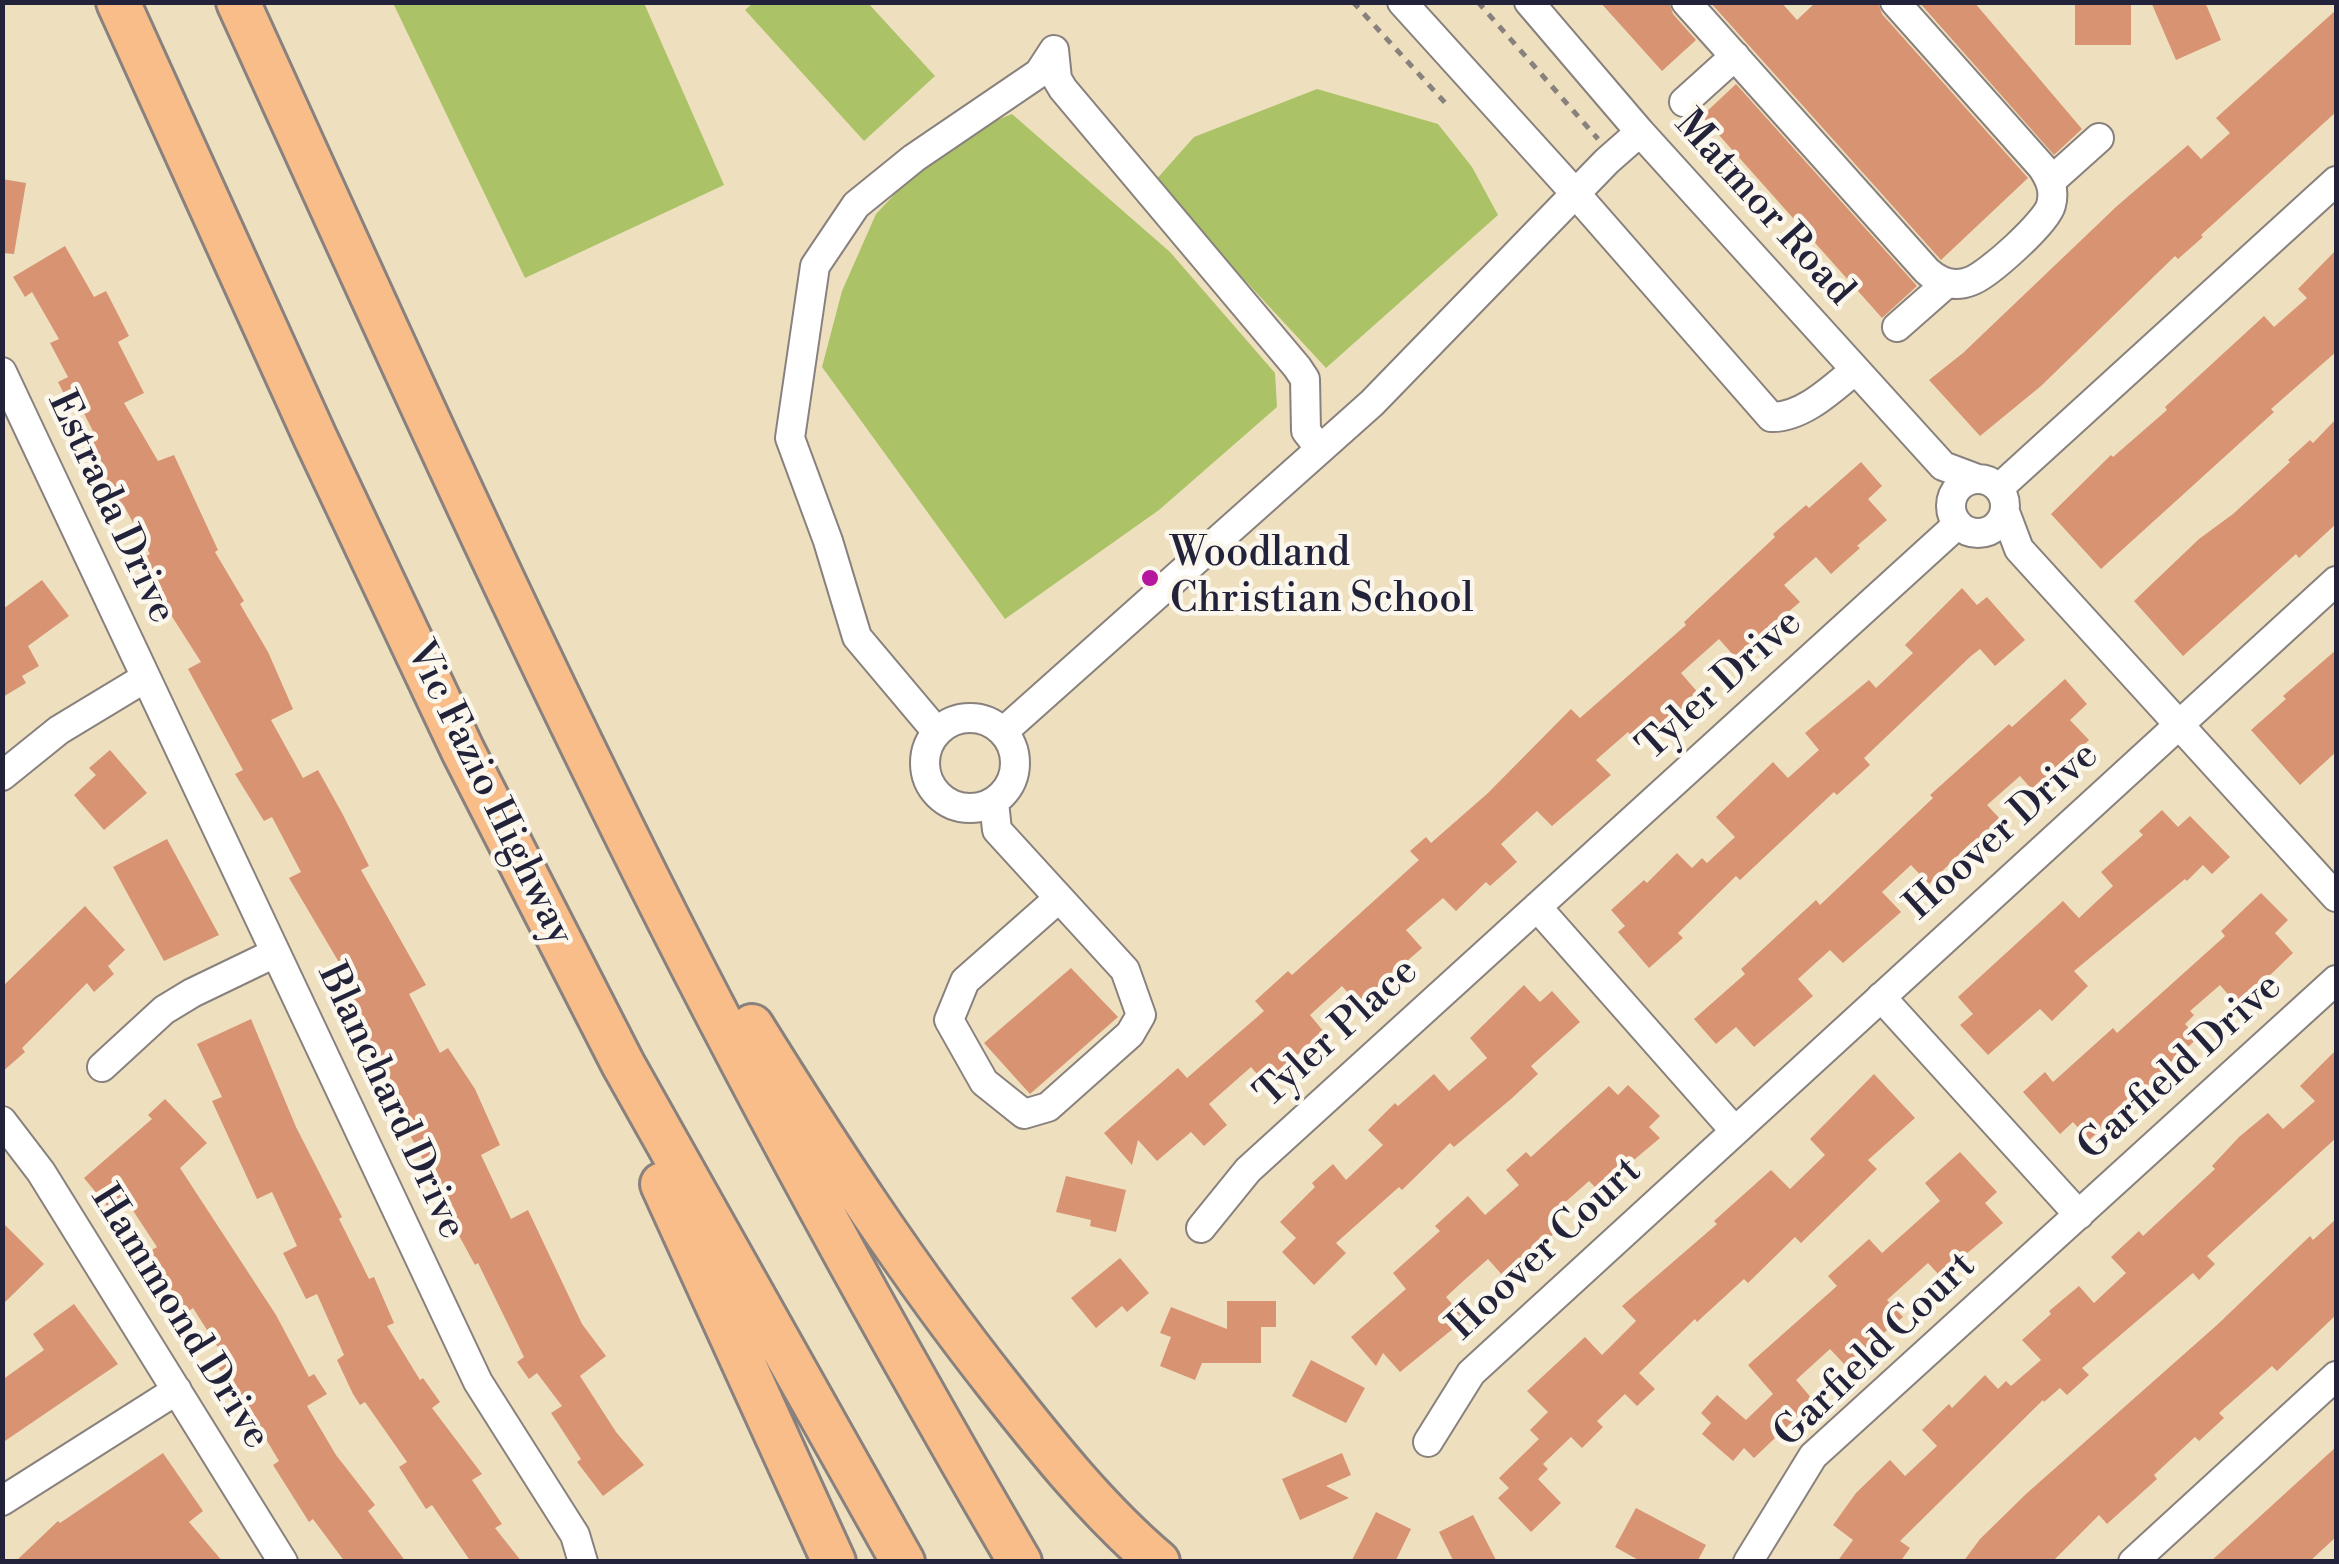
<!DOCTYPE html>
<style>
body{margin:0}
#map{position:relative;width:2339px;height:1564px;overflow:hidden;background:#eee0bf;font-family:"Libre Bodoni",serif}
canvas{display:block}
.frame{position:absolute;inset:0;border:5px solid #22223b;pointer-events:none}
</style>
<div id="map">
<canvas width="2339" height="1564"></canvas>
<div class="frame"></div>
</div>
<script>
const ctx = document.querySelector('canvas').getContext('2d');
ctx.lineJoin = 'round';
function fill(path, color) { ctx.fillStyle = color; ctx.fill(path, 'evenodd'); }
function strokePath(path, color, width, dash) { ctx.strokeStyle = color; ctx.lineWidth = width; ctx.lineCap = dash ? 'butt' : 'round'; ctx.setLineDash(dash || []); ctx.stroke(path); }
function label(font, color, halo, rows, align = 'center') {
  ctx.font = font + ' "Libre Bodoni",serif'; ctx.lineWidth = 9; ctx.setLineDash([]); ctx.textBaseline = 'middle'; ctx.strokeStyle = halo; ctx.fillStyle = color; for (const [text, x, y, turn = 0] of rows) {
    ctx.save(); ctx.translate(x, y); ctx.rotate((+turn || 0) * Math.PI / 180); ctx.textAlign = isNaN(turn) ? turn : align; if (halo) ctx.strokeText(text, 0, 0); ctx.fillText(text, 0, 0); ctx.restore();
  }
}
const green = new Path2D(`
 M393,3H644L724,185L525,278Z
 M753,3H868L935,76L864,141L745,10Z
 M1317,89L1438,124L1472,167L1498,215L1326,368L1154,182L1194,137Z
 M1012,114L1170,252L1275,373L1277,407L1159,510L1005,619L822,367L842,291L876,214L926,161L987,124Z`);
const building = new Path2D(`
 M1600,2H1669L1673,14L1696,40L1662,71Z
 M1710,2H1781L1797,20L1816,2H1878L1882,14L2028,178L1941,260Z
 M1919,2H1974L2082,129L2054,155Z
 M2075,2H2131V45H2075Z
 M2151,2H2205L2221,40L2176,60Z
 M2336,10V112L2201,235L2203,237L2178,259L2175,256L2041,386L1980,436L1929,380L1963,353L2117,206L2188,145L2201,159L2230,133L2216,118Z
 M1736,84L1917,286L1882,318L1702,116Z
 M2,179L26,183L14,254L2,253Z
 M65,246L94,297L106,291L129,336L118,342L144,393L124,403L158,461L174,455L218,550L215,552L244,601L240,604L268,652L293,709L271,720L303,778L318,770L342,813L369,866L361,870L426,985L409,994L440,1053L448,1048L475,1089L500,1145L481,1155L511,1219L528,1210L582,1324L606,1356L580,1376L616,1432L644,1465L603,1496L577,1462L581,1459L551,1413L562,1406L537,1373L529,1379L517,1362L524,1357L478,1263L475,1265L457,1232L451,1235L439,1210L447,1206L410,1135L414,1133L395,1103L401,1099L346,996L356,991L289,878L301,872L272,817L264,821L235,774L243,770L188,669L201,662L157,593L141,559L150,554L124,506L117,509L82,437L93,431L75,396L67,400L58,382L68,377L50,343L59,339L32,292L25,297L13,277Z
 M2336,250V352L2271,409L2274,412L2101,569L2051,514L2111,455L2113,457L2167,410L2165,407L2264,316L2274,327L2307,298L2298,289Z
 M2336,419V524L2299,558L2296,554L2183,656L2134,601L2199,539L2233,514L2290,462L2288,460L2310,440L2313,443Z
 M1861,462L1882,486L1868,499L1887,520L1857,546L1860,548L1831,574L1816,557L1784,585L1800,602L1735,657L1719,639L1681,673L1700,695L1639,744L1628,732L1596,760L1611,775L1552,826L1537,811L1501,844L1517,862L1490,886L1486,882L1456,911L1443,898L1406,930L1422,948L1358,1004L1342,986L1310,1015L1324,1032L1288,1063L1292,1068L1269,1088L1251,1067L1209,1104L1227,1125L1204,1146L1191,1132L1157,1161L1138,1140L1132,1165L1104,1133L1178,1068L1187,1078L1264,1011L1255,1001L1288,971L1292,975L1419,860L1410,851L1426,837L1431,843L1488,793L1571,709L1580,718L1686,625L1684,622L1775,537L1773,534L1806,505L1809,508Z
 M42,580L69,616L28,646L39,666L22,676L26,683L3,697V609Z
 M1962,588L1977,605L1987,597L2025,640L1995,666L1980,649L1971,656L1864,758L1870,765L1837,795L1834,792L1740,880L1736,876L1678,933L1683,938L1649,968L1618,932L1625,926L1611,910L1644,880L1647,883L1677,853L1692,868L1702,858L1707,863L1735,837L1716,817L1773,762L1788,778L1819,750L1805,733L1869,680L1876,688L1913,653L1905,645Z
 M2336,650V752L2300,785L2251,730L2286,699L2283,696Z
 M2065,679L2087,704L2070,720L2089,740L2035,793L2020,776L1987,805L2003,822L1976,846L1972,842L1929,884L1911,865L1882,892L1901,912L1843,963L1830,950L1798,979L1813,996L1754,1047L1736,1027L1716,1044L1694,1019L1745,974L1741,969L1816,900L1820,905L1933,798L1930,795L2009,724L2012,727Z
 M110,750L147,793L104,830L74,795L96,775L89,768Z
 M2162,810L2178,827L2190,816L2230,857L2212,874L2203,865L2187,881L2185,879L2074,971L2088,986L2052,1021L2040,1009L1988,1055L1960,1025L1973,1014L1958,997L2063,901L2079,918L2113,886L2101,872L2143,835L2139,831Z
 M167,839L219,935L164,961L113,867Z
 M2261,893L2288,920L2275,933L2293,953L2238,1006L2220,985L2190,1011L2194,1015L2185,1024L2198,1038L2164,1068L2167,1071L2089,1140L2073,1122L2060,1134L2023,1092L2045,1072L2053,1082L2113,1028L2117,1033L2225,936L2221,931Z
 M85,906L125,950L108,966L114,974L94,992L87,983L22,1048L25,1052L2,1072V987Z
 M1071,968L1118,1017L1030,1094L984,1043Z
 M1524,985L1540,1002L1552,991L1580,1022L1531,1066L1538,1074L1511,1099L1454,1147L1450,1143L1402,1190L1399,1187L1336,1243L1346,1253L1314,1285L1282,1252L1296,1238L1280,1222L1315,1187L1312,1183L1333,1164L1346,1180L1383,1145L1368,1130L1395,1103L1398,1106L1434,1074L1449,1091L1487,1058L1470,1038Z
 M251,1019L296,1127L342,1217L339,1219L369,1279L374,1277L394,1323L387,1326L420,1380L423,1378L440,1402L432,1408L482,1474L472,1480L502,1524L495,1528L522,1562H471L432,1505L426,1509L399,1467L407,1462L365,1402L360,1405L353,1394L337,1360L344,1355L317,1294L306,1299L283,1253L297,1246L272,1192L257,1199L212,1101L222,1097L197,1044Z
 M2336,1050V1138L2207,1256L2215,1264L2199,1280L2193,1273L2082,1368L2089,1375L2067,1395L2060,1388L2044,1402L2043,1400L1900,1541L1910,1548L1900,1562H1837L1853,1540L1833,1525L1856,1493L1890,1460L1905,1476L1937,1446L1922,1430L1949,1404L1952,1408L1985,1375L1998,1389L2006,1381L2011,1386L2041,1360L2022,1340L2051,1314L2049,1311L2079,1286L2094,1303L2126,1273L2111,1257L2139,1231L2143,1236L2215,1169L2212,1166L2239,1137L2268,1113L2283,1129L2315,1101L2300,1086Z
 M1874,1074L1915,1118L1868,1160L1877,1169L1801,1243L1795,1237L1748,1283L1744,1279L1697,1322L1695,1319L1639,1373L1655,1389L1637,1406L1625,1394L1597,1421L1603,1427L1582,1448L1571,1437L1543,1464L1548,1469L1538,1479L1561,1503L1531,1532L1498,1498L1509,1488L1499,1478L1539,1439L1530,1430L1548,1412L1527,1391L1585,1337L1602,1355L1636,1321L1622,1306L1717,1224L1714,1221L1771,1170L1790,1189L1825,1155L1810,1139Z
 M1628,1085L1660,1116L1649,1127L1660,1138L1598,1190L1589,1181L1552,1214L1563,1226L1503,1276L1488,1259L1461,1283L1446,1297L1465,1319L1400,1372L1383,1353L1376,1366L1351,1337L1406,1289L1393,1273L1440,1231L1435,1226L1468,1196L1485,1215L1519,1185L1506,1170L1526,1152L1531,1157L1609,1086L1618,1095Z
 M165,1099L207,1143L180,1168L276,1315L309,1377L314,1374L327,1394L307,1406L336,1455L375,1505L368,1511L406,1562H345L313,1519L309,1522L273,1465L279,1461L248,1409L243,1412L232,1395L235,1393L212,1358L221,1352L193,1308L186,1313L147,1253L157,1247L126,1200L112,1212L84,1178L152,1119L148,1115Z
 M1960,1152L1997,1192L1985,1203L2003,1223L1940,1276L1928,1263L1887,1300L1903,1317L1845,1365L1830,1349L1796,1380L1814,1401L1754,1458L1744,1448L1733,1461L1702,1434L1711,1423L1701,1413L1717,1395L1746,1420L1773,1394L1748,1365L1837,1286L1828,1276L1869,1239L1882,1253L1940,1201L1925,1183Z
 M1066,1176L1126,1190L1116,1232L1090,1226L1091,1220L1056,1212Z
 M2336,1219V1315L2277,1371L2272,1366L2219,1413L2224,1418L2199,1441L2195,1437L2154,1475L2157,1479L2107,1524L2099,1515L2052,1562H1963L1980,1539L2026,1494L2217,1325L2310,1236L2313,1240Z
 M2,1222L44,1264L2,1305Z
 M1120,1258L1149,1293L1127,1312L1122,1306L1096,1328L1071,1298Z
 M1227,1301H1276V1327H1261V1363H1202L1195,1380L1160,1366L1171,1337L1160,1333L1171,1307L1227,1329Z
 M74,1304L118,1364L2,1443V1380L44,1350L33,1334Z
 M1311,1360L1365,1388L1346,1423L1292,1396Z
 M2336,1447V1537L2309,1562H2210Z
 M163,1453L203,1511L189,1522L223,1562H15L58,1521L60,1523Z
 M1342,1453L1351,1475L1326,1486L1349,1498L1300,1520L1282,1479Z
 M1636,1508L1706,1545L1697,1562H1642L1615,1547Z
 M1376,1512L1411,1529L1395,1562H1351Z
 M1473,1515L1497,1562H1454L1439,1532Z`);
const path = new Path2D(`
 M1353,2L1449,107
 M1478,2L1598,139`);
const minor = new Path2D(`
 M1402,2L1575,193L1771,417C1802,418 1832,389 1855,370
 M1529,2L1640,132L1943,466L1975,478
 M1686,2L1927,271C1939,282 1954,288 1971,281C1988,275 2047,222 2051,205C2055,190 2050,179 2042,167L1895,2
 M1684,102L1735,56
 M2051,181L2099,138
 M1897,327L1947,283
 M2,372L478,1382L575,1535L583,1562
 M1951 506a27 27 0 1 1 54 0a27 27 0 1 1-54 0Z
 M1999,488L2336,181
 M2005,512L2019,549L2336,897
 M925 763a45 45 0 1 1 90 0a45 45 0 1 1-90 0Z
 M1004,731L1372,403L1607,161L1640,132
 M937,732L857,637L828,541L790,438L815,266L856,205L914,158L1039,73L1054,50L1057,79L1063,89L1297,367L1305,379L1306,431L1320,449
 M2,776L59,730L145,678
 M994,802L997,830L1125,970L1141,1015L1130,1034L1048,1107L1024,1114L984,1082L949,1020L965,981L1059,898
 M1537,907L1734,1130
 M1881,997L2079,1215
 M102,1067L164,1010L192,993L275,953
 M2,1121L41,1172L283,1562
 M1201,1228L1248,1170L1958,524
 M1428,1442L1471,1373L2336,581
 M2,1501L177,1390
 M1748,1562L1813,1456L2336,980
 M2133,1562L2336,1376`);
const highway = new Path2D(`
 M118,2L315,437L463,751L623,1064L903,1562
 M238,2C357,263 474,525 600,782C729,1047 871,1307 1020,1562
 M752,1026C829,1150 908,1271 999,1386C1047,1447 1098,1511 1158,1562
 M662,1184L834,1562`);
const markers = [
 [1150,578,10,"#b5179e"]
];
const streetNames = [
 ["Matmor Road",1763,209,48],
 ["Estrada Drive",110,508,65],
 ["Tyler Drive",1721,686,-42],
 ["Vic Fazio Highway",488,794,64],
 ["Hoover Drive",2003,832,-42],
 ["Tyler Place",1338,1034,-42],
 ["Garfield Drive",2181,1068,-42],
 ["Blanchard Drive",390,1102,65],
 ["Hoover Court",1546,1250,-43],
 ["Hammond Drive",179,1318,58],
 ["Garfield Court",1876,1351,-44]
];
const poiNames = [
 ["Woodland",1170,555],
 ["Christian School",1170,601]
];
fill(green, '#abc267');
fill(building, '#d89373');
strokePath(minor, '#88817d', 32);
strokePath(highway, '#88817d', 48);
strokePath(path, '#88817d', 5, [8, 8]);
strokePath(minor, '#fff', 28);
strokePath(highway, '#f8bd89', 42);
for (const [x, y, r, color] of markers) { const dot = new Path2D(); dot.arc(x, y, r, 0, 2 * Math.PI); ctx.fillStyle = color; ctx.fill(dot); strokePath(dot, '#fbf7ec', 4); }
label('40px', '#22223b', '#fbf7ec', streetNames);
label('40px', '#22223b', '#fbf7ec', poiNames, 'left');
</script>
